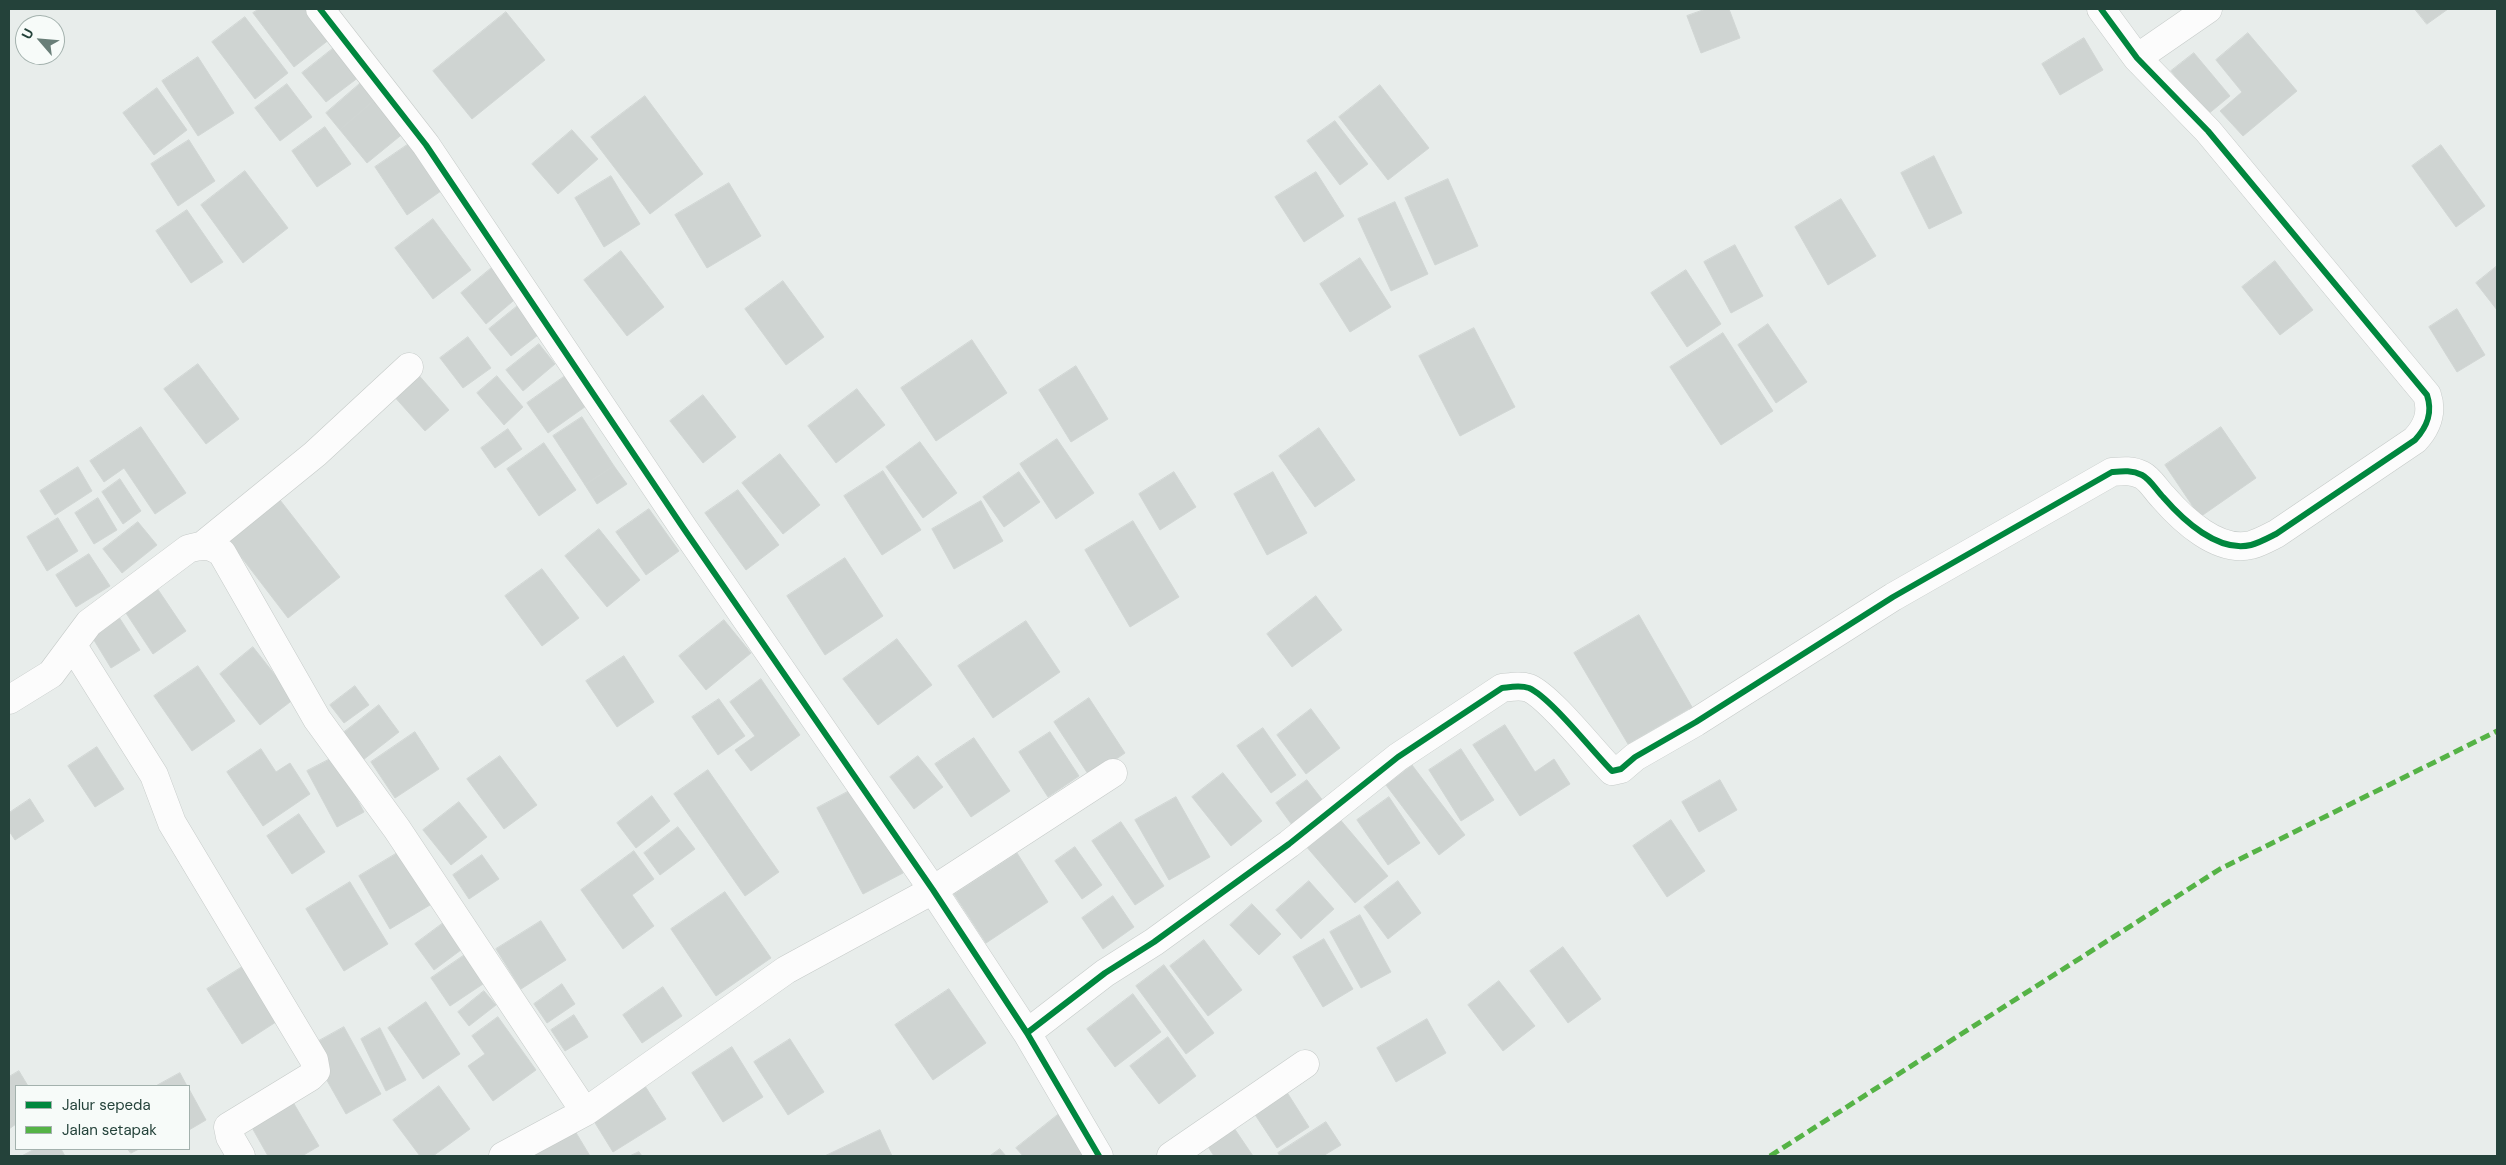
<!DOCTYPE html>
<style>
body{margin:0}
#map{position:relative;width:2506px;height:1165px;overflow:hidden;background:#e8edeb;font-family:"DM Sans",sans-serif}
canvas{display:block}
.frame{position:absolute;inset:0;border:10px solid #24423a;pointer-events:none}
.legend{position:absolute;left:15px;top:1085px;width:175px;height:65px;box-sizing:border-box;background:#f7fbf9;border:1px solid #a3b1ad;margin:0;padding:6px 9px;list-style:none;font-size:15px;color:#24423a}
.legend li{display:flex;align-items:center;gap:10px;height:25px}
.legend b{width:25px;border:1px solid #a3b1ad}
.north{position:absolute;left:15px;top:15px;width:50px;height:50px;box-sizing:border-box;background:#f7fbf9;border:1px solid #a3b1ad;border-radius:50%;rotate:297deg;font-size:14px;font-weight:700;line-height:20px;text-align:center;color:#24423a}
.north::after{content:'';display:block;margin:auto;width:18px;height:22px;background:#697e78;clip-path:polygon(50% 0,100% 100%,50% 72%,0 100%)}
</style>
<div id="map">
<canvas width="2506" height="1165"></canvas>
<div class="frame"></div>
<ul class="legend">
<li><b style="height:6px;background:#00873e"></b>Jalur sepeda</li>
<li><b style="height:6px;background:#55b346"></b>Jalan setapak</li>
</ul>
<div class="north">U</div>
</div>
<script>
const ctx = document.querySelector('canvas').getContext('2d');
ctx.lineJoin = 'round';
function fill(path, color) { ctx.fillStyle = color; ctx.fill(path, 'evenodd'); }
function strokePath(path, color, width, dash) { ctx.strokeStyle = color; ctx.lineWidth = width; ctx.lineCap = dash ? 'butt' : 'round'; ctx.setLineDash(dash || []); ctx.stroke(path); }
const building = new Path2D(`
 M259,9H307L330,39L294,67L253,13Z
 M1706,9H1729L1740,38L1701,53L1687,16Z
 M2415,9H2448L2427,24Z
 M506,12L545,60L472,119L433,71Z
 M245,17L288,73L255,99L212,42Z
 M2248,33L2297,91L2243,136L2220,111L2242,92L2216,60Z
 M2084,38L2103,70L2060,95L2042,64Z
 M335,47L359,77L326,102L302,73Z
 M2194,53L2230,96L2207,115L2171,71Z
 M198,57L234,113L198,136L162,81Z
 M363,81L377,98L340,130L326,113Z
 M287,84L312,117L280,141L255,108Z
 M1380,85L1429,148L1388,180L1339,117Z
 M157,88L187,130L154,155L123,113Z
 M645,96L703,174L650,214L591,137Z
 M377,98L405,132L367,163L340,130Z
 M1335,121L1368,164L1340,185L1307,141Z
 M325,127L351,164L317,187L292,151Z
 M572,130L598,159L558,194L532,164Z
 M416,139L448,186L407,215L375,167Z
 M189,140L215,181L178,206L151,164Z
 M2441,145L2485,206L2456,227L2412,166Z
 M1934,156L1962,213L1929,229L1901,173Z
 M245,171L288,228L243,263L201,205Z
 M1316,172L1344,216L1304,242L1275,197Z
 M611,176L640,224L604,247L575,198Z
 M1448,179L1478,246L1435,265L1405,198Z
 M729,183L761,236L707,268L675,215Z
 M1841,199L1876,256L1828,285L1795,227Z
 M1395,202L1428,274L1391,291L1358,219Z
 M187,210L223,262L191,283L156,231Z
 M433,219L471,270L433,299L395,248Z
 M1735,245L1763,296L1731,313L1704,262Z
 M621,251L664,307L627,336L584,280Z
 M1360,258L1391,307L1350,332L1320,284Z
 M2275,261L2313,310L2280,335L2242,287Z
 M494,266L519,296L486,324L461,293Z
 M2497,266V310L2476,283Z
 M1686,270L1721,324L1687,347L1651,293Z
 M783,281L824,337L786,365L745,309Z
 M525,300L547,328L511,356L489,329Z
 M2457,309L2485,355L2457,372L2429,327Z
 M1768,324L1807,382L1776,403L1738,345Z
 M1474,328L1515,407L1460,436L1419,356Z
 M1723,333L1773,411L1721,445L1670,367Z
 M468,337L491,368L463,388L440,358Z
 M972,340L1007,393L936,441L901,388Z
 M539,344L555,364L523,391L506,370Z
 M198,364L239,419L206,444L164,389Z
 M1076,366L1108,419L1071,442L1039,390Z
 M416,372L449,410L425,431L392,394Z
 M568,374L589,404L548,433L527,403Z
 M497,376L523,407L504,425L477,393Z
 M857,389L885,425L836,463L808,426Z
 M703,395L736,437L703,463L670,421Z
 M582,417L614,466L585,485L553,436Z
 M141,427L186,493L155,514L124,468L104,482L90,461Z
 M2221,427L2256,478L2200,517L2165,465Z
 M1319,428L1355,480L1315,507L1279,456Z
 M508,429L522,449L495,468L481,448Z
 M1057,439L1094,493L1056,519L1020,464Z
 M920,442L957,493L923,518L886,467Z
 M544,443L576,490L539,516L507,469Z
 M780,454L820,505L783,534L742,483Z
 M614,466L627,484L597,504L585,485Z
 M78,467L92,491L55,515L40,491Z
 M883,471L921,530L882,555L844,496Z
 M1019,472L1040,502L1004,527L983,497Z
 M1174,472L1196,507L1160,530L1139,494Z
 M1273,472L1307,533L1267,555L1234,494Z
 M120,479L141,511L123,524L102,492Z
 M738,490L779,545L746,570L705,513Z
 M98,498L117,530L94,544L75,513Z
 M280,500L340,577L288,618L229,541Z
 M981,501L1003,541L954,569L932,529Z
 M649,509L679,551L646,575L616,532Z
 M58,518L78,551L47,571L27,537Z
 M1133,521L1179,597L1130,627L1085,550Z
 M138,522L157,545L122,573L103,549Z
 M599,529L640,580L607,607L565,556Z
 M89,554L110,586L76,607L56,575Z
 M845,558L883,616L825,655L787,596Z
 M542,569L579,618L542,646L505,596Z
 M157,588L186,631L153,654L124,610Z
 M1316,596L1342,630L1292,667L1267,634Z
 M117,614L140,650L111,668L89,632Z
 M1639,615L1692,707L1628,744L1574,653Z
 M724,620L751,653L706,690L679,656Z
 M1026,621L1060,672L993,718L958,666Z
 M897,639L932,685L878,725L843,679Z
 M253,647L294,699L260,725L220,674Z
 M624,656L654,702L617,727L586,681Z
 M198,666L235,721L192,751L154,696Z
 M761,679L800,735L751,771L735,750L755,736L730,702Z
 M355,686L369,705L344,723L330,705Z
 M1089,698L1125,753L1090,777L1054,722Z
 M719,699L745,736L718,755L692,717Z
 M379,705L399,732L363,760L343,733Z
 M1311,709L1340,748L1306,774L1277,735Z
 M1505,725L1535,772L1554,759L1570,784L1520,816L1473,745Z
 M1263,728L1296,775L1271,793L1237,746Z
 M415,732L439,769L395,798L371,762Z
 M1050,732L1079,776L1048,797L1019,752Z
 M974,738L1010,791L971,817L935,764Z
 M97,747L124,789L95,807L68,766Z
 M261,749L276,772L290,763L310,794L263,826L227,772Z
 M1461,749L1494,800L1461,821L1429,770Z
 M500,756L537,805L504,829L467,779Z
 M918,756L943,787L914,809L890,777Z
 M334,757L364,812L337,827L307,771Z
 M1412,765L1465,835L1439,855L1386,785Z
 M708,770L779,872L745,896L674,794Z
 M1223,773L1262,821L1231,846L1192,797Z
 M1307,780L1324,802L1292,825L1276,803Z
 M1720,780L1737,810L1699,832L1682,802Z
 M857,787L903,873L863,894L817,808Z
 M652,796L670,821L636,848L617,823Z
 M1176,797L1210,857L1169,880L1135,820Z
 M1389,797L1420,843L1388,865L1357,820Z
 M30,799L44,821L15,840L9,831V813Z
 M459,802L487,837L451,865L423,830Z
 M299,814L325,852L292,874L267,836Z
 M1338,817L1388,876L1355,903L1305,845Z
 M1671,820L1705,871L1667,897L1633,846Z
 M1121,822L1164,886L1135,905L1092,841Z
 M678,827L695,849L660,875L644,853Z
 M1075,847L1102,885L1082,899L1055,861Z
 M634,851L654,879L632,895L654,926L623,949L581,890Z
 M399,852L430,905L390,929L359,876Z
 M1017,853L1048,902L986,943L954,894Z
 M482,855L499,879L469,899L453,875Z
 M1309,881L1334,909L1301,939L1276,910Z
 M1398,881L1421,913L1388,939L1364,907Z
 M350,882L388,944L344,971L306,909Z
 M725,892L771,958L716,996L671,929Z
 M1113,896L1134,927L1103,949L1082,918Z
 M1252,904L1281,934L1259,955L1230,925Z
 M1360,915L1391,972L1361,988L1330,932Z
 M446,921L465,947L434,970L415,944Z
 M541,921L566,960L521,989L496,949Z
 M1324,939L1353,989L1323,1007L1293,957Z
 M1204,940L1242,990L1208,1016L1170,966Z
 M1563,947L1601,999L1568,1023L1530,971Z
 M469,952L489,980L450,1006L431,978Z
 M247,964L282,1018L242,1044L207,989Z
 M1164,965L1214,1033L1186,1054L1136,986Z
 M1499,981L1535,1026L1503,1051L1468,1005Z
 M562,984L575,1004L547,1023L534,1004Z
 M663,987L682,1016L642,1043L623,1015Z
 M949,989L986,1043L933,1080L895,1025Z
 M484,991L496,1005L469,1026L458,1012Z
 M1133,994L1161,1032L1115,1067L1087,1029Z
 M426,1002L460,1054L423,1079L388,1028Z
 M574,1015L588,1037L565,1051L551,1030Z
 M498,1017L536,1070L493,1101L468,1066L485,1054L472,1036Z
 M1427,1019L1446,1053L1396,1082L1377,1048Z
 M344,1027L381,1094L346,1114L308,1047Z
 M380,1028L406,1080L386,1091L361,1039Z
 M1168,1037L1196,1076L1159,1104L1130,1066Z
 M790,1039L824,1092L788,1115L754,1062Z
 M732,1047L763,1097L723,1122L692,1073Z
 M19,1071L28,1086H16V1124L9,1129V1077Z
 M180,1073L187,1086H156Z
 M439,1086L470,1129L433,1156H420L393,1120Z
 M645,1086L666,1119L613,1152L592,1118Z
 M1283,1086L1309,1127L1277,1148L1250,1107Z
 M189,1089L206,1120L189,1130Z
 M287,1092L319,1146L302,1156H268L246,1117Z
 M1059,1114L1092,1156H1023L1016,1148Z
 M1326,1122L1341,1145L1323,1156H1280L1278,1153Z
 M1232,1125L1253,1156H1214L1205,1142Z
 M572,1126L590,1156H525Z
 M880,1130L892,1156H825Z
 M35,1149H61L65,1156H22Z
 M128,1149H139L131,1153Z
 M1000,1149L1006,1156H990Z
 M639,1152L642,1156H630Z`);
const street = new Path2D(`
 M320,9L426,145L684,529L933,890L1027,1033L1099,1156
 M2137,58L2208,9
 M203,545L315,454L409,367
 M73,646L154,775L172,823L314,1060L316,1071L310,1077L228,1127L230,1137L241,1156
 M9,700L51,674L89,623L188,549C202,545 210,544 222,553L317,719L397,829L585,1112
 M1027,1033L1105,973L1154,942L1289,844L1398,757L1502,688C1511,687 1520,685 1529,688C1550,697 1593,752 1612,771L1621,769L1635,757L1696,722L1893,597L2112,472C2123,471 2132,470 2142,475C2150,479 2157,491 2163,497C2183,520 2218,553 2251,545C2259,543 2268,538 2276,534L2415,440C2427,427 2433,413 2427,395L2208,131L2137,58L2101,9
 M503,1156L585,1112L786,970L933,890L1113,773
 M1171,1156L1305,1064`);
const quiet = new Path2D(`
 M1770,1156L2220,869L2497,731`);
const cycleway = new Path2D(`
 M320,9L426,145L684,529L933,890L1027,1033L1099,1156
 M1027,1033L1105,973L1154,942L1289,844L1398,757L1502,688C1511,687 1520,685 1529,688C1550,697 1593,752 1612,771L1621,769L1635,757L1696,722L1893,597L2112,472C2123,471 2132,470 2142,475C2150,479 2157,491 2163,497C2183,520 2218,553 2251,545C2259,543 2268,538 2276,534L2415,440C2427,427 2433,413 2427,395L2208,131L2137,58L2101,9`);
fill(building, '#cfd4d2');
strokePath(building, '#d1d6d4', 1);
strokePath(street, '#c5cac8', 29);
strokePath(street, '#fcfcfc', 28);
strokePath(quiet, '#55b346', 5, [10, 5]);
strokePath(cycleway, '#00873e', 6);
</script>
